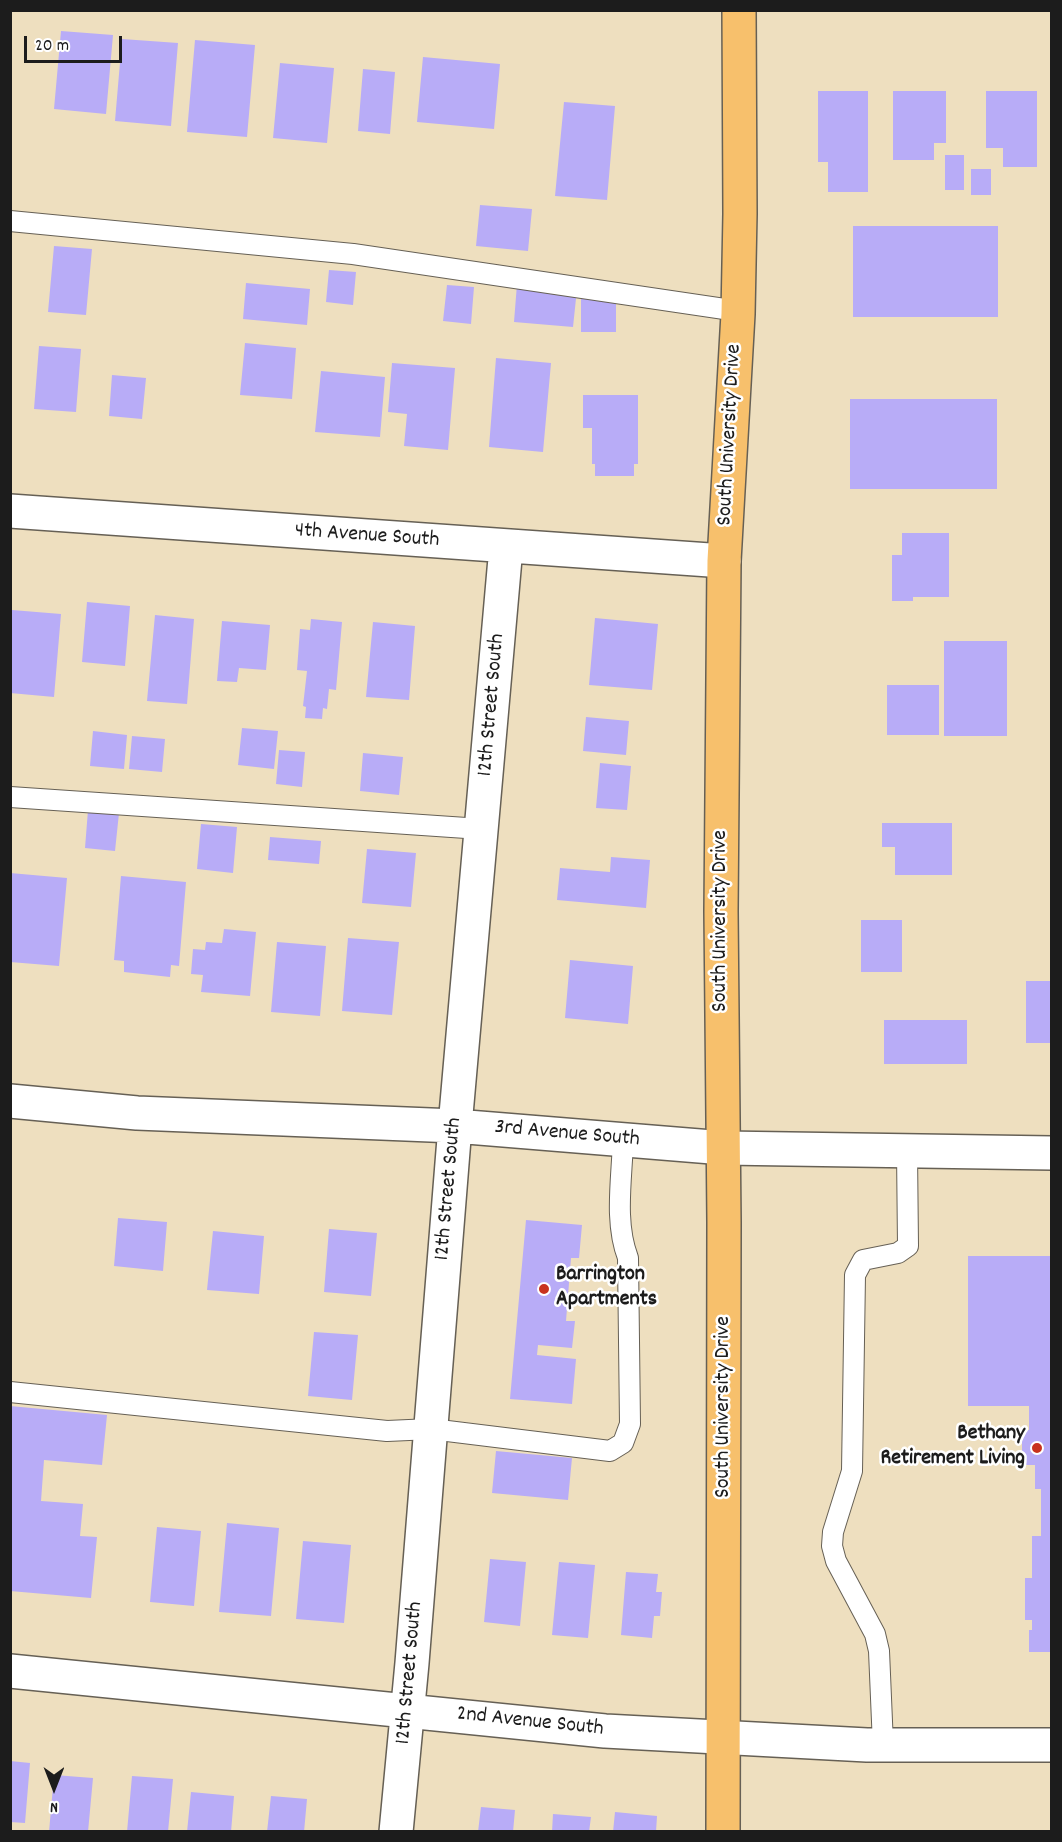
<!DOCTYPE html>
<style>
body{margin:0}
#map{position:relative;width:1062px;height:1842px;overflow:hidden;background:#eedfbf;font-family:Dekko,sans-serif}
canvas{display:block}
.frame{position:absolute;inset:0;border:12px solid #1c1c1c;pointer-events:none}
.north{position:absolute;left:24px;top:1758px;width:60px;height:60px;-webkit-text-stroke:4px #fff;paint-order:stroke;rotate:180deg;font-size:16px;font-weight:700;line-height:24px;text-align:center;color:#1c1c1c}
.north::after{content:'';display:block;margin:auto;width:21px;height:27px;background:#1c1c1c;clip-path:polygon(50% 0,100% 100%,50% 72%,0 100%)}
.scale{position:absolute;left:24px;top:36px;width:98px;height:27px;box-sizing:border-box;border:3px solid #1c1c1c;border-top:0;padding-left:8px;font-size:18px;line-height:21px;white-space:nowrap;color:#1c1c1c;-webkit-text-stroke:4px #fff;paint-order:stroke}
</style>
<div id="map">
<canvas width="1062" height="1842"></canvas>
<div class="frame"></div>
<div class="north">N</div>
<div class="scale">20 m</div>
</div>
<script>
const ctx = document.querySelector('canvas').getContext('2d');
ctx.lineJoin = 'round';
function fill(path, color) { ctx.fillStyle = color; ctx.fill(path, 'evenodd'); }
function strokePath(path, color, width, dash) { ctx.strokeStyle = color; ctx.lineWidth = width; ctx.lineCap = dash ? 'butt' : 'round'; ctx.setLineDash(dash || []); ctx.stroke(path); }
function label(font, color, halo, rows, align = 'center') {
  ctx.font = font + ' Dekko,sans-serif'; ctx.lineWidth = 5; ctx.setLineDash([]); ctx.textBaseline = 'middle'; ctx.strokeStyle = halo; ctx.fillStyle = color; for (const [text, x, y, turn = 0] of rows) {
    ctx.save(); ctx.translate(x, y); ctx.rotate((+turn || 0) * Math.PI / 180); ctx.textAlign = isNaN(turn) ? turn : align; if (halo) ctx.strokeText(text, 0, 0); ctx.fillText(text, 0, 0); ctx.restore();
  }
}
const building = new Path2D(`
 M61,31L113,35L106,114L54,109Z
 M122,39L178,43L171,126L115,121Z
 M195,40L255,45L247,137L187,132Z
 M423,57L500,64L494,129L417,122Z
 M280,63L334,68L327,143L273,138Z
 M363,69L395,72L390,134L358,131Z
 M818,91H868V192H828V162H818Z
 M893,91H946V143H934V160H893Z
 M986,91H1037V167H1003V148H986Z
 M564,102L615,106L607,200L555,196Z
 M945,155H964V190H945Z
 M971,169H991V195H971Z
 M480,205L532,209L528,251L476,246Z
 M853,226H998V317H853Z
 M54,246L92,249L86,315L48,312Z
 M329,270L356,272L353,305L326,302Z
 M246,283L310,289L307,325L243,319Z
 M517,284L577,289L573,327L514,322Z
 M447,285L474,287L471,324L443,321Z
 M581,296H616V332H581Z
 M245,343L296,348L292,399L240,395Z
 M39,346L81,349L76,412L34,409Z
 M496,358L551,363L543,452L489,447Z
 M392,363L455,368L448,450L404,446L407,414L388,412Z
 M321,371L385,377L380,437L315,432Z
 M112,375L146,378L142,419L109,416Z
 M583,395H638V464H634V476H595V464H592V428H583Z
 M850,399H997V489H850Z
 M902,533H949V597H913V601H892V555H902Z
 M87,602L130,606L125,666L82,662Z
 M12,610L61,614L54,697L10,693Z
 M155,615L194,619L187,704L147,701Z
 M595,618L658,624L652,690L589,685Z
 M311,619L342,622L336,690L329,689L327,709L323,708L322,719L305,718L306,707L303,706L307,671L297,670L300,629L310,630Z
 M222,621L270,625L266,670L239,668L237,682L217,681Z
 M373,622L415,626L409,700L366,697Z
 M944,641H1007V736H944Z
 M887,685H939V735H887Z
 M586,717L629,721L626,755L583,751Z
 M242,728L278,731L274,769L238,765Z
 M93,731L127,735L124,769L90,766Z
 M132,736L165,739L162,772L129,769Z
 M279,750L305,752L302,787L276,784Z
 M363,753L403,757L399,795L360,791Z
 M600,763L631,766L627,810L596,808Z
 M88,810L119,813L115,851L85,848Z
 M882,823H952V875H895V847H882Z
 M201,824L237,827L233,873L197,869Z
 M270,837L321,841L319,864L268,860Z
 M367,849L416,853L411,907L362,903Z
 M611,857L650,860L646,908L557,900L560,868L610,872Z
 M10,873L67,878L59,966L10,962Z
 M121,876L186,882L179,966L171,965L170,977L124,972V961L114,960Z
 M861,920H902V972H861Z
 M224,929L256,932L250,996L201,992L203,975L191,974L193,949L205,950L206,942L222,943Z
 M348,938L399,942L392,1015L342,1011Z
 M277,942L326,946L320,1016L271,1012Z
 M570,960L633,966L628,1024L565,1018Z
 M1026,981H1052V1043H1026Z
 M884,1020H967V1064H884Z
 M118,1218L167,1222L163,1271L114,1266Z
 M526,1220L582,1225L579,1258H571L566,1321H575L572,1348L538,1345L537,1355L576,1359L572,1404L510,1399Z
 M329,1229L377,1233L371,1296L324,1292Z
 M213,1231L264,1236L259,1294L207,1290Z
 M968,1256H1052V1652H1029V1630H1032V1620H1025V1578H1032V1536H1041V1489H1035V1465H1022V1430H1029V1406H968Z
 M314,1332L358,1335L352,1400L308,1396Z
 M10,1406L107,1415L102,1465L44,1460L41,1501L83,1504L80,1536L97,1537L91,1598L10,1591Z
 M496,1451L572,1458L568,1500L492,1493Z
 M227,1523L279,1528L271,1616L219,1612Z
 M157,1527L201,1531L194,1606L150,1602Z
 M303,1541L351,1545L344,1623L296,1619Z
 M490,1559L526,1562L520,1626L484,1622Z
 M559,1562L595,1565L588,1638L552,1635Z
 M626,1572L658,1574L656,1592H662L660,1616H654L652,1638L621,1635Z
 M10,1761L30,1763L25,1823L10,1822Z
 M54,1775L93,1778L88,1832H49Z
 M132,1776L173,1779L168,1832H127Z
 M191,1792L234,1796L231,1832H187Z
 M271,1796L307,1799L304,1832H267Z
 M481,1807L515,1810L513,1832H478Z
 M615,1812L657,1816L656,1832H613Z
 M553,1814L591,1817L589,1832H552Z`);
const lane = new Path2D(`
 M10,221L353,254L738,311
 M10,797L481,829
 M10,1392L387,1431L431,1429L610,1451L623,1443L630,1424L628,1258C614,1222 622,1178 623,1140
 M883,1745L879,1651L875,1634L836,1561L832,1546L833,1532L852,1471L855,1275L863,1260L898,1253L908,1246L907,1151`);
const street = new Path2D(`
 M10,511L724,561
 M10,1101L137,1113L455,1126L724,1148L1052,1153
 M10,1671L605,1731L867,1745H1052
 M396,1832L412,1663L455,1126L506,547`);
const primary = new Path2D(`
 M723,1832L724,1222L721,911L724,561L738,314L740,214L739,10`);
const markers = [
 [544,1289,6,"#c8321e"],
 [1037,1448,6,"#c8321e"]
];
const streetNames = [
 ["South University Drive",731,435,-87],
 ["4th Avenue South",367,537,4],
 ["12th Street South",493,705,-85],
 ["South University Drive",722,921,-90],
 ["3rd Avenue South",567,1135,5],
 ["12th Street South",450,1189,-85],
 ["South University Drive",725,1407,-90],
 ["12th Street South",411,1673,-85],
 ["2nd Avenue South",530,1723,6]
];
const poiNames = [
 ["Barrington",556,1276],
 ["Apartments",556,1301],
 ["Bethany",1025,1435,"right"],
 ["Retirement Living",1025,1460,"right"]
];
fill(building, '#b8acf7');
strokePath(lane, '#666055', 22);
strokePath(street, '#666055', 36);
strokePath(primary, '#666055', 36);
strokePath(lane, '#fff', 20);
strokePath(street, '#fff', 33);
strokePath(primary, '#f7c06c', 33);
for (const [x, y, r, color] of markers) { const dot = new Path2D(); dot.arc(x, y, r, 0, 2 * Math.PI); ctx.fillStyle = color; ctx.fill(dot); strokePath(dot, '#fff', 2); }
label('22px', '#1c1c1c', '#fff', streetNames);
label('bold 22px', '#1c1c1c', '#fff', poiNames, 'left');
</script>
